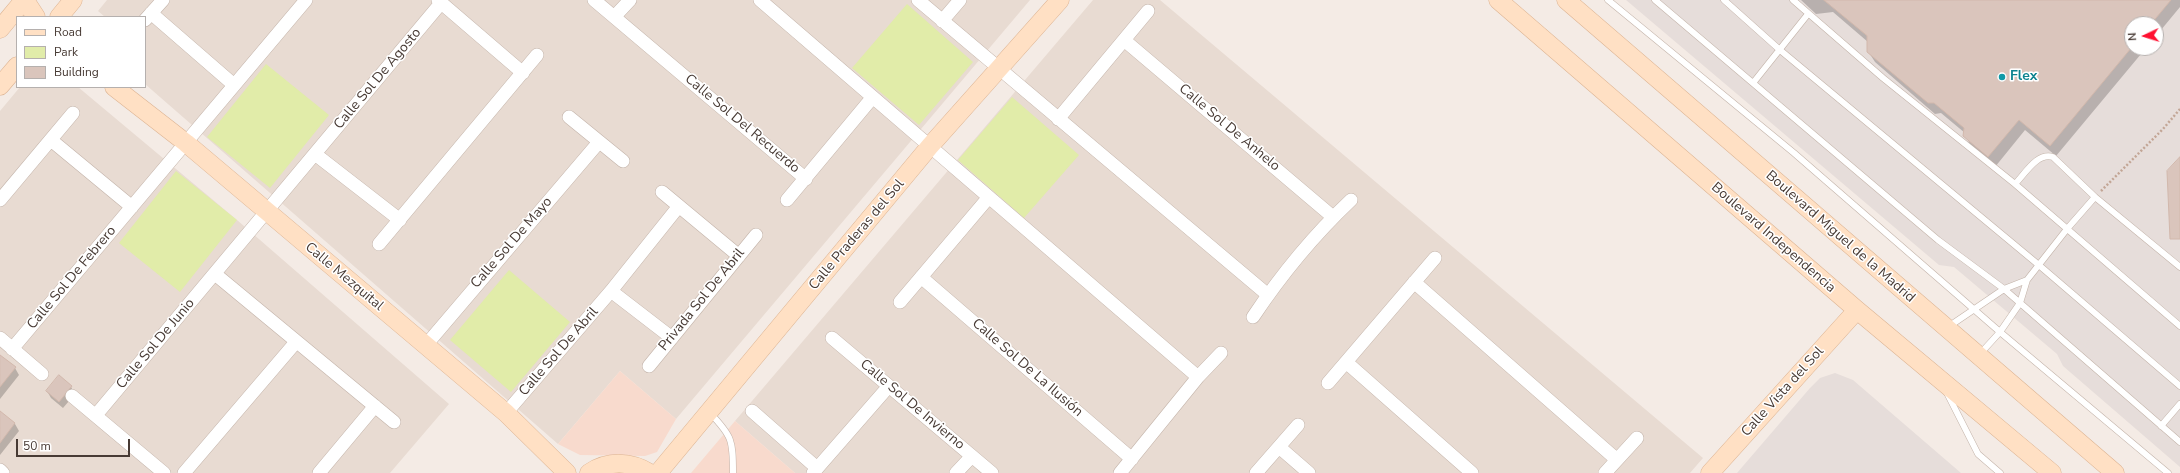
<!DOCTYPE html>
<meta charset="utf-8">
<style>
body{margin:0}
#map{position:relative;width:2180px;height:473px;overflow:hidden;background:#f4ebe5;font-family:"Nunito Sans",sans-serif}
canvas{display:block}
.legend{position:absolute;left:16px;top:16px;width:130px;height:72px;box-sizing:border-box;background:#fff;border:1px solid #b5b0ae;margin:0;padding:5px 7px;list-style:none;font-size:12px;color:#473a34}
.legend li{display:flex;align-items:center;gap:8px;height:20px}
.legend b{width:20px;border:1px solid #b5b0ae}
.north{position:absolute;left:2124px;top:16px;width:40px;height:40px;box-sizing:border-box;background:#fff;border:1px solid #b5b0ae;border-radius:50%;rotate:266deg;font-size:11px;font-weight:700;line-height:16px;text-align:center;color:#473a34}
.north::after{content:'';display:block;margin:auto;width:14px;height:18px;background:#ff1131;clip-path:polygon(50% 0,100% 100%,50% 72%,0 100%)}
.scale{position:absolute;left:16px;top:439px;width:114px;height:18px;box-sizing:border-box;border:2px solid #473a34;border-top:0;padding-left:5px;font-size:12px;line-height:14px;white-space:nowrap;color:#473a34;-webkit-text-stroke:3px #fff;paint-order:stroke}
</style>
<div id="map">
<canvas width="2180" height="473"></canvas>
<ul class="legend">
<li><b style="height:5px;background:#ffe0c4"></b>Road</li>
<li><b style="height:11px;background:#e1eca9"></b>Park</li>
<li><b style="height:11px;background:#dac5bc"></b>Building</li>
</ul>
<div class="north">N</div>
<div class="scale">50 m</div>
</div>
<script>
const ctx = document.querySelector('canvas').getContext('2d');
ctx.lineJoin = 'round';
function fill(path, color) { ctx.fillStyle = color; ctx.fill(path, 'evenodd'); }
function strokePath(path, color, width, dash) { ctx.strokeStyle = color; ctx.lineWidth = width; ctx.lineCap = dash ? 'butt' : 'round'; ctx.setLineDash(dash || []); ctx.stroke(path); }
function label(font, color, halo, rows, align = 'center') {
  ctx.font = font + ' "Nunito Sans",sans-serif'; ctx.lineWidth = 3; ctx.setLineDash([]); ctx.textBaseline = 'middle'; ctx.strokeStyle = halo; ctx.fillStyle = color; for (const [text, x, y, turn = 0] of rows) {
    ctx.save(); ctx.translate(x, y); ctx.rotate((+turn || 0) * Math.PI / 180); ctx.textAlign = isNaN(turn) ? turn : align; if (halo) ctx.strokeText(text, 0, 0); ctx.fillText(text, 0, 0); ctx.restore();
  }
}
const residential = new Path2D(`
 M107,0H1030L676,419L620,371L558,444L145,84V17H105L98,11Z
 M1093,0H1160L1703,458L1690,473H795L735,421Z
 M20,87H78L237,220L449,404L390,473H0V111Z`);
const commercial = new Path2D(`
 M620,371L676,419L657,452L645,456L580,455L558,444Z
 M735,421L795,473H691Z`);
const industrial = new Path2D(`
 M1626,0H2180V467L2063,366L2057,354L1954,267L1939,265ZM2132,24H2156V48H2132Z
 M1835,373L1853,380L1961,473H1737L1810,388L1820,378Z`);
const green = new Path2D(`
 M907,4L973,62L919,125L852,68Z
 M266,64L329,115L270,188L207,137Z
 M1012,97L1079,155L1024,218L958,160Z
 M176,171L237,220L180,292L119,243Z
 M509,270L570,322L511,392L450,340Z`);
const shadow = new Path2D(`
 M1801,0H2180V7L2156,36V24H2132V48H2146L2056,156L2025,130L1995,167L1971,147L1965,133L1941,113L1935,114L1875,62L1868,51V42L1833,12L1816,14Z
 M0,356L15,368L19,375L0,399Z
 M71,387L75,394L63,408L51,398L47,391Z
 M6,417L15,424L19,431L0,455V424Z`);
const building = new Path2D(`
 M1824,0H2171L2151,24H2132V47L2050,146L2019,120L1988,157L1963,136L1964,128L1934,103H1928L1867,52V36Z
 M2180,157V239H2170L2167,171Z
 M0,355L16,367L0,387Z
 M59,375L72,386L59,402L46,391Z
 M0,411L15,423L0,443Z`);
const path = new Path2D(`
 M2101,191L2163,129L2180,109`);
const lane = new Path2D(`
 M1608,0L1794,153L2000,332L1979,355
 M1655,0L1938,240L2004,289L2180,442
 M1724,0L1780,50L2040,266L2180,386
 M1793,0L1883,78L2015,184L2180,326
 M1753,83L1808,14
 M2015,184C2025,174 2037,152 2053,157L2095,197L2180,267
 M2095,197L2067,229L2027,280L2020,303L2000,332L2168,473
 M1948,327L2004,289L2027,280
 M1947,393L1978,454L2000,473
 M710,413C732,436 733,440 733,473
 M2161,426L2180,404`);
const street = new Path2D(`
 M438,0L523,73
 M594,0L806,179
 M760,0L1198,377
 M918,0L1268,295
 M151,13L234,85
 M615,16L630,0
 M145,20L163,0
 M942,21L960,0
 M1124,40L1333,217
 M569,117L623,161
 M1058,119L1148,11
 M51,140L132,207
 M315,154L400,220
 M662,192L739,256
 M0,200L73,113
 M787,200L872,98
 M379,244L537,55
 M215,274L394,422
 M921,277L1132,459
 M1414,282L1616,459
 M611,291L672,338
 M900,302L989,197
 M1253,317C1281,275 1315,234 1351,200
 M0,338L42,374
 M832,338L992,473
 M426,345L599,142
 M12,349L306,0
 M1346,362L1472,473
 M649,366L756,235
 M1328,383L1435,258
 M72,396L164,473
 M752,411L817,468
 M506,413L611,291L679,206
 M96,415L441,3
 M1279,447L1309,473
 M0,470L3,473
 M184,473L296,342
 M319,473L375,406
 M813,473L889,386
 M956,473L972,456
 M1120,473L1198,377L1221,353
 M1256,473L1298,425
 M1605,473L1637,438`);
const secondary = new Path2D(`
 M25,0L36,17
 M1498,0L1857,310L2052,473
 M1566,0L2115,473
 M59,17L73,0
 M0,29L24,0
 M0,86L17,66
 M114,87L186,143L506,413L567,473
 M589,473C608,460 631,461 650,473
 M658,473L930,146L1060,0
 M1710,473L1857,310`);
const markers = [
 [2002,77,4,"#0f9aa8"]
];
const cultureNames = [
 ["Flex",2010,77]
];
const streetNames = [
 ["Calle Sol De Agosto",378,79,-50],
 ["Calle Sol Del Recuerdo",742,124,40],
 ["Calle Sol De Anhelo",1229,128,40],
 ["Calle Praderas del Sol",857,235,-50],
 ["Boulevard Miguel de la Madrid",1840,237,41],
 ["Boulevard Independencia",1773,238,41],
 ["Calle Sol De Mayo",512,243,-49],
 ["Calle Mezquital",344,277,40],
 ["Calle Sol De Febrero",72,278,-50],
 ["Privada Sol De Abril",702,300,-51],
 ["Calle Sol De Junio",156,344,-50],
 ["Calle Sol De Abril",559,352,-49],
 ["Calle Sol De La Ilusión",1027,368,41],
 ["Calle Vista del Sol",1783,392,-48],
 ["Calle Sol De Invierno",912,405,40]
];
fill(residential, '#e8dbd2');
fill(commercial, '#f8dacd');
fill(industrial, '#e6ddda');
fill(green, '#e1eca9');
fill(shadow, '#0003');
fill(building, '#dac5bc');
strokePath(building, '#d2b8ac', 1);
strokePath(lane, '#c3b3a9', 7);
strokePath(street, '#c3b3a9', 14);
strokePath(secondary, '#dcb392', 19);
strokePath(path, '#c3a696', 2.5, [2, 2]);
strokePath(lane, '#fff', 6);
strokePath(street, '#fff', 13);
strokePath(secondary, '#ffe0c4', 18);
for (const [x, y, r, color] of markers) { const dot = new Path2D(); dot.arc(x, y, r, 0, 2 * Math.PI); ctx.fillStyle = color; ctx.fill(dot); strokePath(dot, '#fff', 1.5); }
label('bold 14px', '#0d838f', '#fff', cultureNames, 'left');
label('14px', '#473a34', '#fff', streetNames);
</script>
